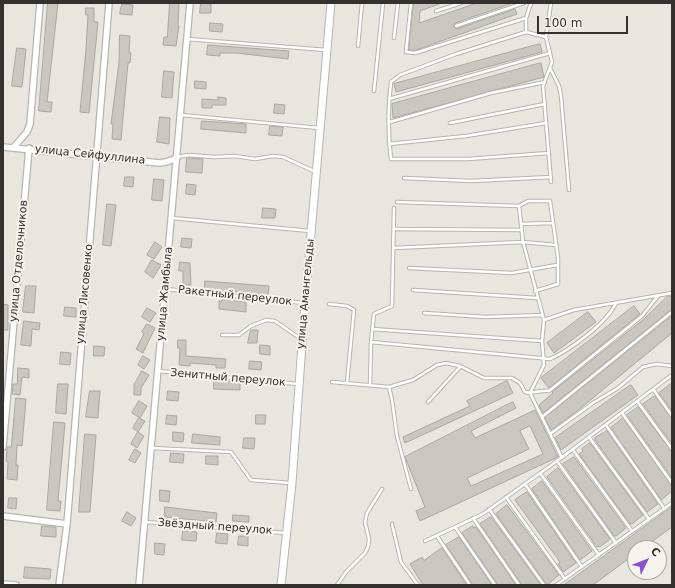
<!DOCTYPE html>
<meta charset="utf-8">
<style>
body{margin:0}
#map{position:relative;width:675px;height:588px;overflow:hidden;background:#e8e6df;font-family:"DejaVu Sans",sans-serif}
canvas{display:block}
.frame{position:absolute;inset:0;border:4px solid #33322f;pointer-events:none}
.north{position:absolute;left:627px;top:540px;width:40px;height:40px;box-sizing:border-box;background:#f6f3ec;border:1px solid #a8a6a0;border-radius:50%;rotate:47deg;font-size:11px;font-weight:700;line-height:16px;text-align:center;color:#33322f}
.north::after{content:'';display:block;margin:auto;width:14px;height:18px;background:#8b51c8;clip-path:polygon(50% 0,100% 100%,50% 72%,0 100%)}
.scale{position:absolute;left:537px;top:16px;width:91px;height:18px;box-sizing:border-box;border:2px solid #33322f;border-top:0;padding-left:5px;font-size:12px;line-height:14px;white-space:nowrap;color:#33322f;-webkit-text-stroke:3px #f6f3ec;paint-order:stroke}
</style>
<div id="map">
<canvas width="675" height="588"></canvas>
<div class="frame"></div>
<div class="north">С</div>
<div class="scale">100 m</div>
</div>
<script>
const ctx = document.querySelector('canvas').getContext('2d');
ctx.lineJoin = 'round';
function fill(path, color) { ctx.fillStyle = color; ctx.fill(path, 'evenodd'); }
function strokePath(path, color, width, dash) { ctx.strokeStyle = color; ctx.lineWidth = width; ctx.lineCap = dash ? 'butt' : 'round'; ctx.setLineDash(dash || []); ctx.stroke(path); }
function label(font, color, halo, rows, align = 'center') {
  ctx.font = font + ' "DejaVu Sans",sans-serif'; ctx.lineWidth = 4; ctx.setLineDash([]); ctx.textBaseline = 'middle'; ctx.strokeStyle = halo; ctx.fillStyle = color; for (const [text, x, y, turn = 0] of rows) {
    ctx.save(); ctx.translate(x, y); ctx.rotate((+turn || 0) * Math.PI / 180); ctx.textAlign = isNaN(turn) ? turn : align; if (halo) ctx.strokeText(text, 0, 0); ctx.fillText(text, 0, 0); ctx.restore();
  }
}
const building = new Path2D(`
 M48,3H58L47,102H52L51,112L39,111Z
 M170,3H179L178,26H179L176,46L163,45L164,37H167Z
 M201,3L211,4V13H200Z
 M414,3H442L420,11L419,23L477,3H513L455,23L453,26L456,29L515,9L517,14L416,50H409Z
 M122,4L133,5L132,15L120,14Z
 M86,8H94V22H98L89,113L80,112L86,49L88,15H86Z
 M210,23L223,24L222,32L210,31Z
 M120,35L130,36L129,52L131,53L130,63H128L121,140L112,139L113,124H111L119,62Z
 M540,44L542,52L396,92L394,84Z
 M208,45L289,51L288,59L236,53H220V56L207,55Z
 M17,48L26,49L22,87L12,86Z
 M541,63L544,77L393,118L392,104Z
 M164,71L174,72L172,98L162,97Z
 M195,81L206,82V89L195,88Z
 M218,97L226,98V105H212V108H202V99L218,100Z
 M275,104L285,105L284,114L274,113Z
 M160,117L170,118L169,144L157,142Z
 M202,121L246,124V133L201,129Z
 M270,126L283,127L282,136L269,135Z
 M187,158L203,159L202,173L186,172Z
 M125,177H134L133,187L124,186Z
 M154,179L164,180L162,201L152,200Z
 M187,184L196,185L195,195L186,194Z
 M107,204L116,205L111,246L103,245Z
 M263,208L276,209L275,218H262Z
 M182,238L192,239L191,248L181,247Z
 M155,242L162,247L154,259L147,255Z
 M152,260L161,265L153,278L145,272Z
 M180,262L190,263L191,285H183V271H179Z
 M205,281L269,286L268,295L205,289Z
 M26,286H36L34,313L23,312Z
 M668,296H672V309L543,413L539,405L553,393L552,392L644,319Z
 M222,297L234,299V301L246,302V312L219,309V301H222Z
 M3,304L8,305V330H3Z
 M634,306L640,314L549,388L541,378Z
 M65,307L76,308V317L64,316Z
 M147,308L156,313L150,322L142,317Z
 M588,312L596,322L554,353L547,343Z
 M672,316V333L577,411L551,430L545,418Z
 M24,321L40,323L39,330L32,329L31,346L21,345Z
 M147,324L155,328L143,353L136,349L144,334L142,332Z
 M251,330H258L257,343H248Z
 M178,340H186V356L226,359L225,368H216V365L190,363V366L179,365L180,348H178Z
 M260,345L270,346V355L260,354Z
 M94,346L105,347L104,356H94Z
 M61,352L71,353L70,365L60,364Z
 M143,356L150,360L144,369L138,365Z
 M250,361L262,362L261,370L249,369Z
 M18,368L29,369V378L22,377L20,395L12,394L13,384H17Z
 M142,371L149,375L141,388V395H134V385Z
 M214,380L240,382V390L214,389Z
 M507,381L513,393L405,443L403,437L470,406L467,401Z
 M672,383V411L659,393Z
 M58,384H68L66,414L56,413Z
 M631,385L638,395L561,450L555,438Z
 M90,391H100L98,418L86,417Z
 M168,391L179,392L178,401L167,400Z
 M655,396L672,419V444L643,404Z
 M16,398L26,399L22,446L17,445L16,465H18L17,480L7,479L8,462L6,461L7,447H11Z
 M139,401L147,406L140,418L132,413Z
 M513,402L516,408L471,431L475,438L535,410L558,457L420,521L416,511L425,507L405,457ZM530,426L543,454L471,486L467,478L529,449L520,431Z
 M638,407L672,452V478L627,415Z
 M167,415L177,416L176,425L166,424Z
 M256,415H266L265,424H256Z
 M139,418L145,421L138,432L133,428Z
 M623,418L672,486V491L661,500L611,428Z
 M54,422L65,423L58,501H61L60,511L47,510Z
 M607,431L658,504L647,512L595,440V438Z
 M138,432L144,436L137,448L131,444Z
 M173,432L184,433L183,442L173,441Z
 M85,434L96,435L90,512H79Z
 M193,434L220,437V445L192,443Z
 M244,438H255L254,449L243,448Z
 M590,443L643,515L632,524H630L579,454L583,451L582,449Z
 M135,449L141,453L135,463L129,460Z
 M171,453L184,454L183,463L170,462Z
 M206,456H218V465L206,464Z
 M574,457L626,528L616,536H614L563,464Z
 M558,468L610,539L600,547L599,546L597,547L547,477Z
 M542,481L592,551L580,560L532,489Z
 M160,490L170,491L169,502L160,501Z
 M527,492L576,563L563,572L558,564L560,562L515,500Z
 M9,498H17L16,509L8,508Z
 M507,505L559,575L547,585L496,514Z
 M165,507L217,513L216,522L165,517Z
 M672,507V527L643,548H635V554L593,585H564Z
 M127,512L136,518L131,526L122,521Z
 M233,515L249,516V522L233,521Z
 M491,517L541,585H522L480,524Z
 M42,526L56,527V537L41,536Z
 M473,526L474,528L476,527L516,585H498L462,533Z
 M183,531L197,532L196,541L182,540Z
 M217,533L228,534L227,544L216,543Z
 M239,536H248V546L238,545Z
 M459,537L492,585H473L446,545Z
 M155,543L165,544L164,555L155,554Z
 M442,548L467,585H423L410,564L422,557L424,560Z
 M25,567L51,569L50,579L24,578Z`);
const service = new Path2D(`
 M411,3L406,52L415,53L526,18
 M531,3L526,18V32L546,37L552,62L543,86L551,182
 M436,11L461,3
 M456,26L524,3
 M526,32L456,54L400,75L391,82C388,106 388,135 391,159H468L549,153
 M546,37L551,3
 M394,38L398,3
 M187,39L326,50
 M358,46L362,3
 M550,68L559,86L561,96L569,190
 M374,91L383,3
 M389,99L550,53
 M181,115L319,128
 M390,122L491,93L545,82
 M450,123L545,104
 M389,144L466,136L546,123
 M177,157L189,155L214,157L235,156L255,159L273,156L283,157L316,172
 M404,178L471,181L551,177
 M397,202L519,206L523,242L544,320L574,310L672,293
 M519,206L528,201H550L558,258V284L535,291
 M172,218L310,231
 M521,224L553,223
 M395,229L522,230
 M394,248L523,242L556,245
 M409,268L512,273L557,265
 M166,289L304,303
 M413,290L537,298
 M329,304L347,306L354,310L347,383
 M424,313L486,317L542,315
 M544,320L542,341L544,365L530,393L562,458
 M372,329L542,341
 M222,335H239L251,326L266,320L275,321L301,339
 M371,342L550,359C570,350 607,323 616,303
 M158,371L298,384
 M332,382L389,387L413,380L437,365L446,363L460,366L484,378H512L520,383L525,392C533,394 540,390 549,391L642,316L658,296
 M370,385L371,342L374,314L392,306L394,208
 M389,387L392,400L397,436L411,489
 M653,389L672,416
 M637,401L672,449
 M428,402L460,367
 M622,413L672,483
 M542,417L672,312
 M606,425L664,508
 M550,434L593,403L618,388L643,367L657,364L672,366
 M589,437L649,519
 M152,448L231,452L251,480L291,483
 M573,450L632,531
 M557,461L616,543
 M540,473L599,555
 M525,484L582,567
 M506,497L565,579
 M489,509L544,585
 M473,518L519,585
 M145,522L286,533
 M392,524L401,562L418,585
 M455,527L495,585
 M437,536L470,585
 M425,541L483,514L557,461L672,375
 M337,585L346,572L365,553L368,547L369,539L365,522L367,513L382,489
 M556,585L672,503`);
const minor = new Path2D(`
 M3,147L160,163L166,162L177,158
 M14,147L27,132L30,124L40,3
 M3,447L29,148
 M3,516L67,524
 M3,584L16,585
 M59,585L67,524L109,3
 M139,585L190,3`);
const tertiary = new Path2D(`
 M281,585L292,483L305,303L331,3`);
const streetNames = [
 ["улица Сейфуллина",90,155,6],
 ["улица Отделочников",19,261,-85],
 ["улица Лисовенко",85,294,-85],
 ["улица Жамбыла",165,294,-85],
 ["улица Амангельды",306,294,-85],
 ["Ракетный переулок",235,296,6],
 ["Зенитный переулок",228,378,5],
 ["Звёздный переулок",215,527,4]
];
fill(building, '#cac7c1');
strokePath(building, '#a9a7a1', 1);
strokePath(service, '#b7b5ae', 4.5);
strokePath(minor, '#b7b5ae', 8);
strokePath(tertiary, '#b7b5ae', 9);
strokePath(service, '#fff', 2.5);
strokePath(minor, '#fff', 5.5);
strokePath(tertiary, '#fff', 7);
label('11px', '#33322f', '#f6f3ec', streetNames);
</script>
